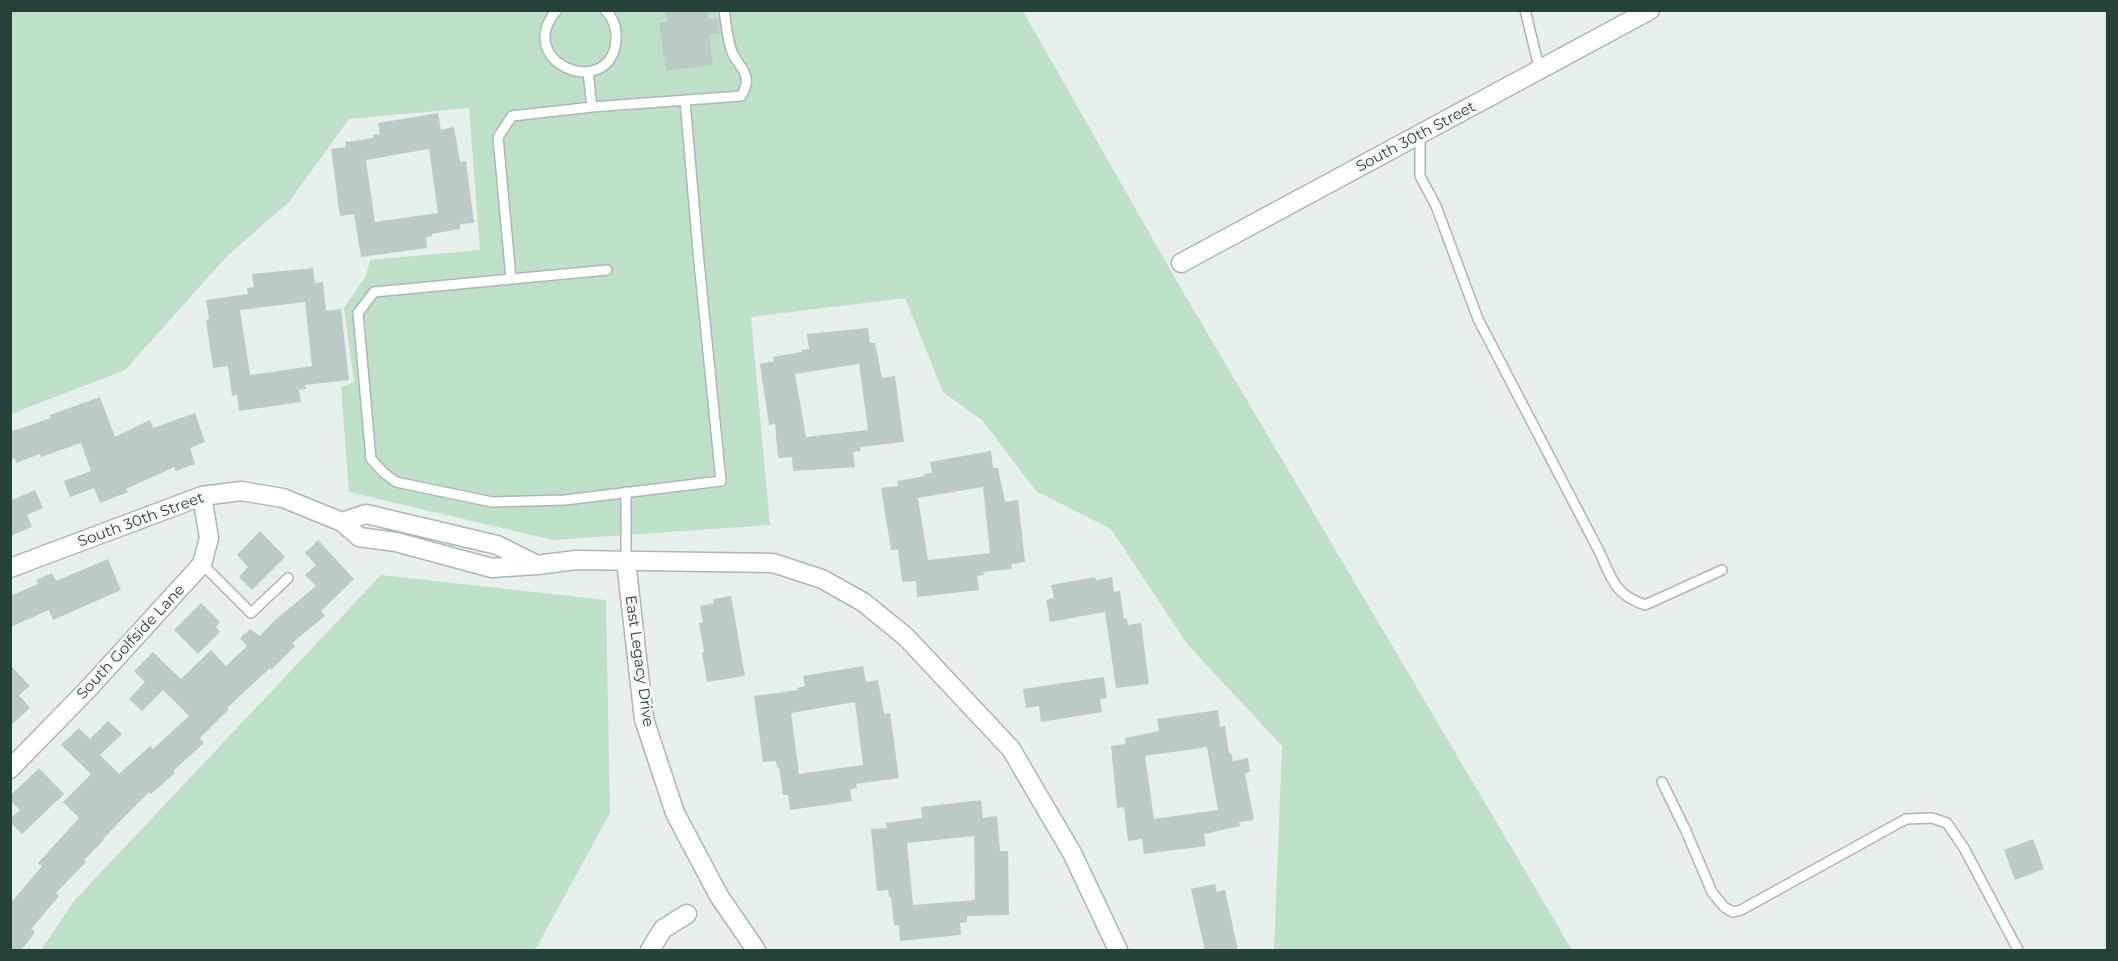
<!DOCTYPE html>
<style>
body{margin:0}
#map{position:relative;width:2118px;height:961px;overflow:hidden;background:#e6efeb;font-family:Montserrat,sans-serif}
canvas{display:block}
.frame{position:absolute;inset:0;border:12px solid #24423a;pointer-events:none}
</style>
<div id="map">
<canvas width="2118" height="961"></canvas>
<div class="frame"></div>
</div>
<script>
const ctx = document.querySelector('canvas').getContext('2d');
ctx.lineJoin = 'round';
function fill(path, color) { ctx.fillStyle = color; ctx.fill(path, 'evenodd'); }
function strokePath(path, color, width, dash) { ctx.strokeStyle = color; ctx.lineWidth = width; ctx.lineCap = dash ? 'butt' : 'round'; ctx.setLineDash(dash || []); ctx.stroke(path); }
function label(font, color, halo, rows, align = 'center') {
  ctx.font = font + ' Montserrat,sans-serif'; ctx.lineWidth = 5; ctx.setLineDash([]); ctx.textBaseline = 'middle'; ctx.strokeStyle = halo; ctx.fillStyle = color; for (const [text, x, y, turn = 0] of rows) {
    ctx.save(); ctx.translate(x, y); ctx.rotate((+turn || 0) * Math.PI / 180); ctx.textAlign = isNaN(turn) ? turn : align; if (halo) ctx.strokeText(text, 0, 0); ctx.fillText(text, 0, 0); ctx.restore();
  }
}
const green = new Path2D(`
 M11,11H1023L1180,287L1572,950H1274L1282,746L1188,645L1111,529L1036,491L983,421L943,392L905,298L751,317L770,525L553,540L349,492L341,387L354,382L344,308L366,276L370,260L480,250L469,108L349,119L289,202L228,255L125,370L11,414Z
 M381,575L606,600L610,813L535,950H41L74,901Z`);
const building = new Path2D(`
 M665,10H708L709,19L718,18L720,33L709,35L713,65L666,71L659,23L667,22Z
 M438,113L441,130L454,127L460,162L466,161L474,223L460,224V229L432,234V236L426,237L427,248L361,257L354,214L340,216L331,149L346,147L345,142L373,138V135L380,134L378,123ZM429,149L438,213L375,222L366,160Z
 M313,268L315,283L323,282L326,311L341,309L349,380L305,385L306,389L299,390L301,402L239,411L237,395L232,396L228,366L213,368L206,320L209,319L206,300L248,294L247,288L254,287L252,274ZM305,302L312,366L250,375L240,310Z
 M868,328L870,343H875L882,378L895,376L904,442L860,447L861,451L853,452L855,467L793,471L792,457L778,458L775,424L769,425L760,364L774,361L773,357L802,352L801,350L809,349L807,334ZM859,364L868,430L806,437L795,374Z
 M100,397L115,437L150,420L153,428L195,413L205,442L190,448L195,464L176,471L174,467L126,489L128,492L100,503L94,488L70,497L64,481L91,471L81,443L41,457L40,454L16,463L15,458L10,460V432L51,418L50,415Z
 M991,451L993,468H998L1005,502L1018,500L1025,562L1011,564L1012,569L983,572L984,575L977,576L979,590L917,597L916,581L902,582L898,549L891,550L881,488L898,486L897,481L925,476L924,474L932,473L930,462ZM983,487L990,553L928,560L918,498Z
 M35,490L43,508L27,515L32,527L10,536V501Z
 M260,531L285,557L252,590L239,577L248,567L237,555Z
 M318,540L354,579L321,611L325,616L292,643L295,646L271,670L270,668L227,708L229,709L200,738L204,743L173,771L175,773L151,794L149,792L103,839L104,840L84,860L86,862L56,893L59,896L31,929L35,932L21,951H10V904L42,866L38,863L79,818L63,802L91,774L61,745L79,728L90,739L108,721L122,734L100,755L119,774L150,746L153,749L189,716L163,690L142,711L129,699L145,682L134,671L153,652L181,679L211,650L226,666L247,646L240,638L250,629L260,636L274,621L316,586L305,575L316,565L305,553Z
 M108,559L121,590L53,620L49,610L10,627V596L38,584L36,580L52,573L56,581Z
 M1095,577L1096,580L1112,577L1114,592L1120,591L1124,619L1127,618L1128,625L1141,623L1149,684L1116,688L1105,612L1050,622L1046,600L1054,598L1051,585Z
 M731,596L745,676L707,682L702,653L704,652L699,623H703L700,606L714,603L713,599Z
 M201,603L220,622L216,627L220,632L198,654L174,630Z
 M10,665L30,686L19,695L30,708L10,726Z
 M863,666L866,682L878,680L884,714L890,713L899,778L856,784L857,788L850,789L852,801L790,810L788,795H783L779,767L777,768L776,761L763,762L754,696L798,690L797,688L805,686L803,676ZM855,702L863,765L799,774L791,713Z
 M1104,677L1107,698L1100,699L1102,712L1041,722L1039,706L1026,708L1023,689Z
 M1218,710L1220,727L1225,726L1229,753H1231L1233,761L1248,758L1250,772L1245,773L1254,820L1239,822L1240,826L1204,834L1206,846L1144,854L1142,839L1128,841L1124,807L1117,808L1111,746L1126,744L1125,738L1159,731L1157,719ZM1207,747L1218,810L1154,819L1145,756Z
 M39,768L64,794L22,834L10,822V819L20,810L10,800V796Z
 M981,800L983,818L997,816L1000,851H1008L1009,915L967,916V922L960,923L961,935L900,941L899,925H894L891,897H889L888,890L877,891L871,829L887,828L886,823L922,818L921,807ZM974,836L975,900L913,905L907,843Z
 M2033,839L2044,869L2015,880L2004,850Z
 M1215,884L1217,892L1225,890L1238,951H1205L1191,889Z`);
const service = new Path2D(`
 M557,10C511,63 611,102 616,40C617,29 613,18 605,10
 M1525,10L1540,71
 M588,72L592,107
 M1420,135V176L1436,206L1478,319L1601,555C1612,581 1616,595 1645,605L1722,570
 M607,270L374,292L358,313L371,459L384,473L396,482L492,502L565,500L721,481L699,262L685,101
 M511,279L498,137L512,116L592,107L741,96C756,73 736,67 731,49C727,36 726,23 724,10
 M626,561V492
 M202,564L251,613L288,578
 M1662,782L1686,831L1712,892L1724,907L1733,912L1741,910L1906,819L1932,818L1947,823L1964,848L2018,950`);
const minor = new Path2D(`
 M1181,263L1650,10
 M342,522L366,514L497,545L537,565
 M626,561L644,719L675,813L719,896L756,950
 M10,568L202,496L241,491L283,498L342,522L359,537L396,542L492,568L537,565L576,560L773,563L822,579L863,602L906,637L1011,749L1072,853L1118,950
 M10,769L89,688L202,564L209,538L202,496
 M650,950L663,929L687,914`);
const streetNames = [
 ["South 30th Street",1416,137,-28],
 ["South 30th Street",141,520,-20],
 ["South Golfside Lane",131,642,-47],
 ["East Legacy Drive",639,661,82]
];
fill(green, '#bfe0c8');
fill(building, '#bbcac4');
strokePath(service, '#a8b8b2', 12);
strokePath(minor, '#a8b8b2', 21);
strokePath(service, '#fff', 9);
strokePath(minor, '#fff', 18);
label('15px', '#24423a', '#f7fbf9', streetNames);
</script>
